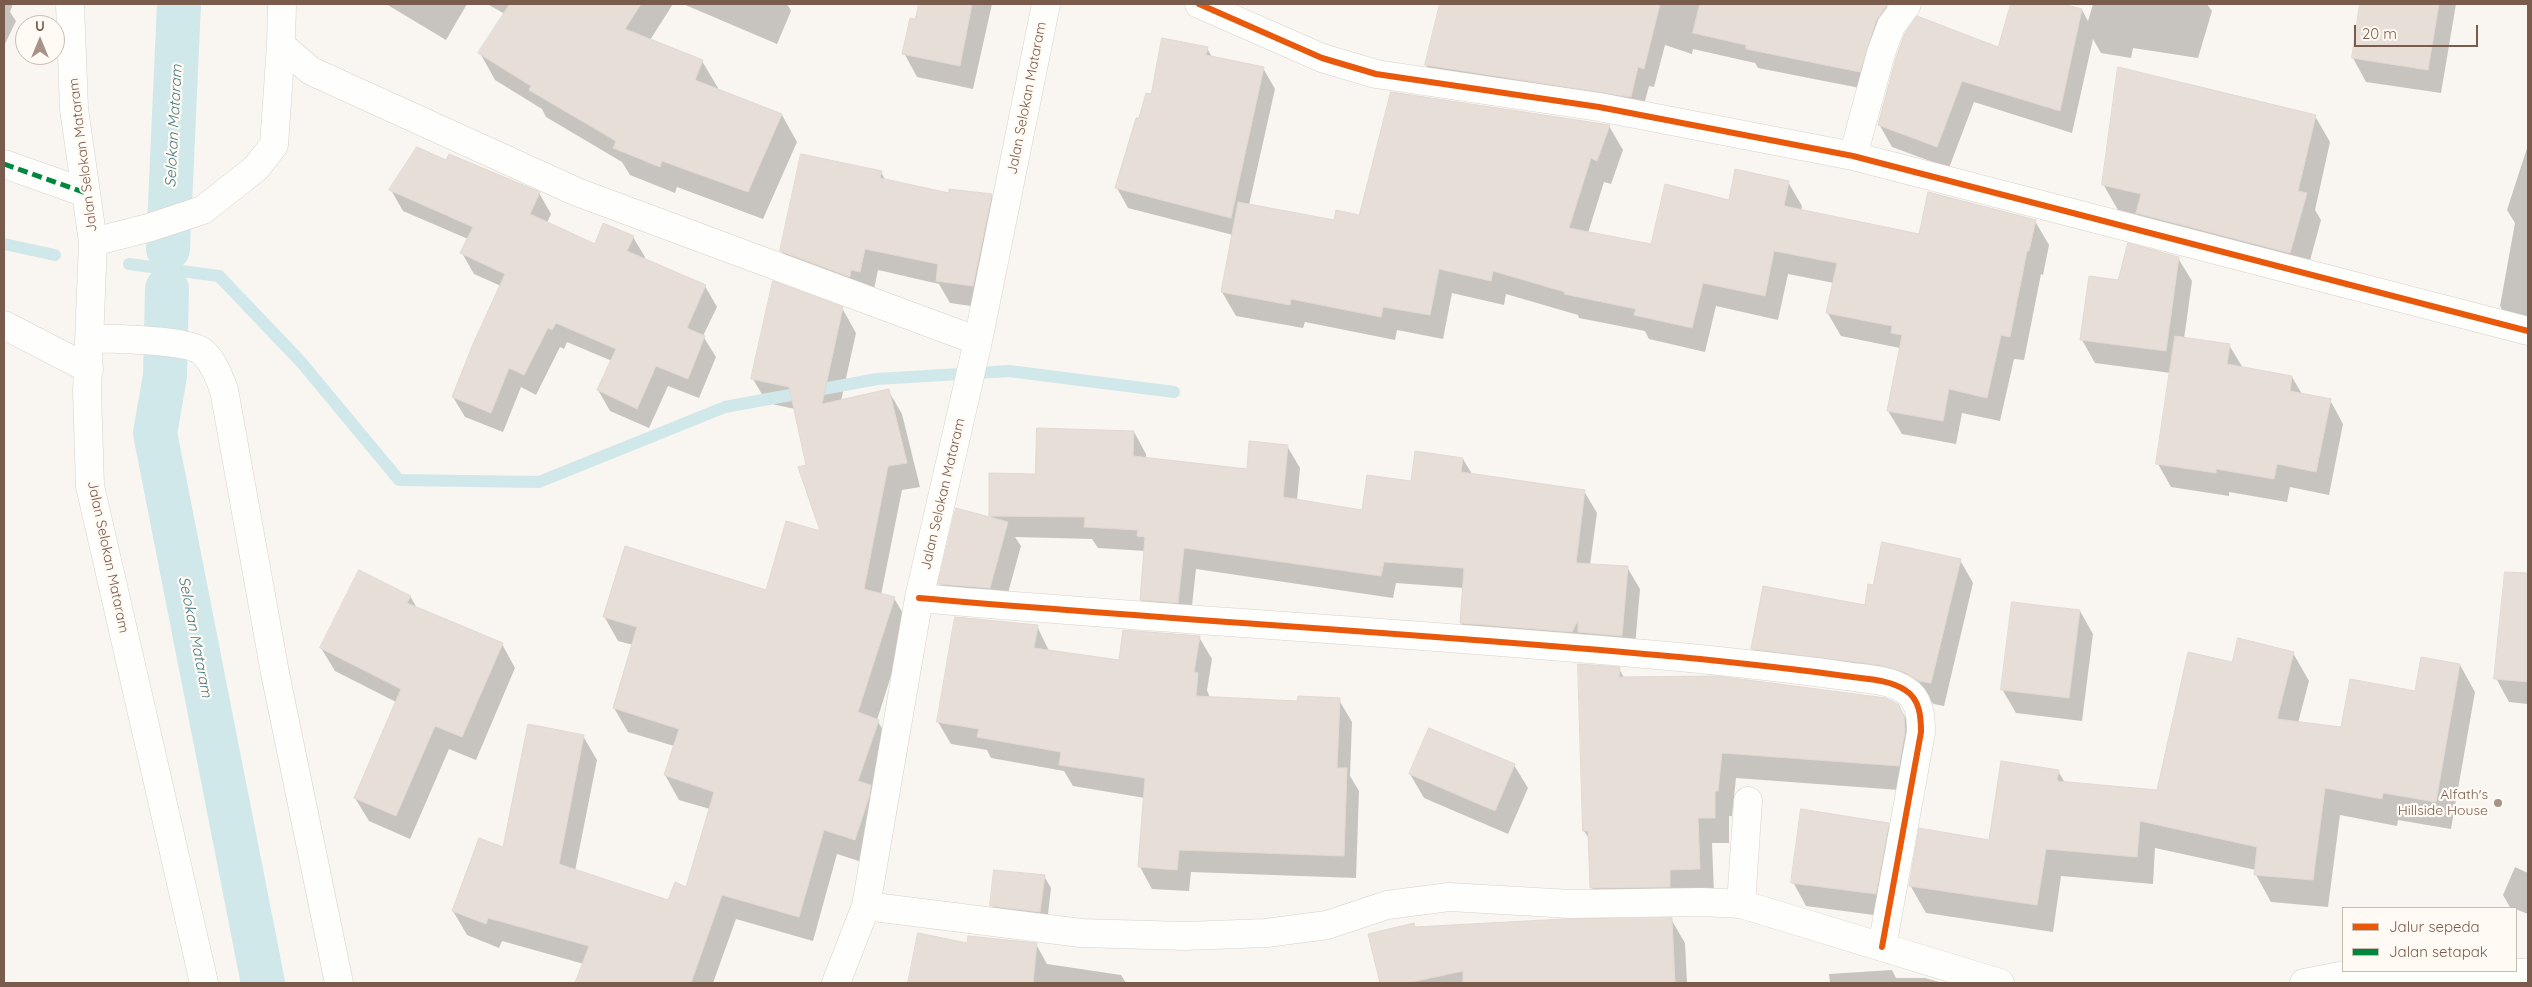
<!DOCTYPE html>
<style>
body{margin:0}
#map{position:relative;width:2532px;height:987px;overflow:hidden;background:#f9f5f0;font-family:Quicksand,sans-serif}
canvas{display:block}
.frame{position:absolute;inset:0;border:5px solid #7a5c4d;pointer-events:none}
.legend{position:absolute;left:2342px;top:907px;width:175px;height:65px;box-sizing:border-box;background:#fffaf3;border:1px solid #cabbb1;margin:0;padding:6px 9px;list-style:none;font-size:15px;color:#7a5c4d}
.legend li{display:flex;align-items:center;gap:10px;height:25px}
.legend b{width:25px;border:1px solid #cabbb1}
.north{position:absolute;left:15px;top:15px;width:50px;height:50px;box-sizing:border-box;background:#fffaf3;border:1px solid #cabbb1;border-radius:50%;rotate:0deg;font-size:14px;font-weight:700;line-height:20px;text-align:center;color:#7a5c4d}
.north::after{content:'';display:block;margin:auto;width:18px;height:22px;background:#a69286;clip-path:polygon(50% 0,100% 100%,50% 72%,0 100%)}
.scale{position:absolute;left:2354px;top:25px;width:124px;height:22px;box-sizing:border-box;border:2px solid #7a5c4d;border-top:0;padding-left:6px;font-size:15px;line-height:18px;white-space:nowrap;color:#7a5c4d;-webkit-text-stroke:4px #fffaf3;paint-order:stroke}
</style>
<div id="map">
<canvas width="2532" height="987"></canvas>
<div class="frame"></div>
<ul class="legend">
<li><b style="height:6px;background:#e8590c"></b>Jalur sepeda</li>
<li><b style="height:6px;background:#00873e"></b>Jalan setapak</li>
</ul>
<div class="north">U</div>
<div class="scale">20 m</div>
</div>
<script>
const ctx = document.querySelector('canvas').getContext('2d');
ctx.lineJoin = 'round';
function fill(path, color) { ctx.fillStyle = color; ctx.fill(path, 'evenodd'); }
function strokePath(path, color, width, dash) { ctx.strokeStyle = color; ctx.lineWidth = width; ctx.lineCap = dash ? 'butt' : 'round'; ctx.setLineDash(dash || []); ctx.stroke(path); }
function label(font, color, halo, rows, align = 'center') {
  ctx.font = font + ' Quicksand,sans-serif'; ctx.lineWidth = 4.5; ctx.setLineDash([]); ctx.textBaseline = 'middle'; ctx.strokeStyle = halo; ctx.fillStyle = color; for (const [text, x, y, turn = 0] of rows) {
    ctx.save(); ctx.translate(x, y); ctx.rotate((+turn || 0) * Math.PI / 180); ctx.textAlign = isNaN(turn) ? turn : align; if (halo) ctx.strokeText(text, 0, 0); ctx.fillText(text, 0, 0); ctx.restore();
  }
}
const shadow = new Path2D(`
 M4,4H13L10,12L16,21L4,46Z
 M386,4H467L446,40Z
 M487,4H673L650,40L702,61L718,88L717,90L782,115L797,142L763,219L677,187L675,193L630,175L622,162L546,117L542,109L495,80L480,53L505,14Z
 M683,4H787L791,11L777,44Z
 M920,4H992L973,89L917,77L904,53Z
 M1441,4H1521L1555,12L1558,4H1882L1886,6L1897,25L1870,90L1758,68L1755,63L1693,49L1692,54L1665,45L1654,87L1649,86L1641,116L1437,84L1426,65Z
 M2013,4H2059L2082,10L2088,21L2093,4H2207L2212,11L2198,58L2133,48L2131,58L2101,53L2093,39L2072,133L1974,102L1949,168L1892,147L1879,124L1999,48Z
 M2362,4H2456L2441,93L2366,82L2353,58Z
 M1207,48L1212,57L1263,68L1275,89L1249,205L1335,222L1360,217L1609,126L1623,150L1611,184L1604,182L1588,233L1652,245L1730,201L1788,182L1802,206L1801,211L1920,235L2035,221L2049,245L2043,275L2041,274L2024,360L2014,359L2000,421L1962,413L1956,444L1902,434L1888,411L1900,348L1841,336L1827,312L1834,283L1788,274L1778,320L1716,306L1705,352L1649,339L1645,331L1579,318L1578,315L1506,294L1504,305L1452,293L1443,339L1397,330L1395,340L1305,322L1303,328L1236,316L1222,292L1233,235L1128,208L1117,188L1139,120L1151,96Z
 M2315,116L2330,142L2315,210L2321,220L2305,279L2152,239L2138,215L2118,210L2103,184Z
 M2528,145V332L2513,329L2500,306L2515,223L2507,210Z
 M447,162L539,193L551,214L547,223L595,246L633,237L645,257L644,259L705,286L717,307L703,336L716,357L699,398L668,386L649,428L610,411L598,390L612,361L567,342L564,349L560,347L536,395L521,387L503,432L465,417L453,397L501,286L474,274L462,253L468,239L403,211L391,190Z
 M881,172L886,181L950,195L991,196L1004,218L985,308L950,303L939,284L878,270L873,294L794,273L781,250Z
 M2178,258L2192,281L2184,339L2229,345L2243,368L2292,377L2302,394L2330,400L2343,424L2329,495L2290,487L2287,502L2229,492V496L2171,487L2158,464L2171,373L2095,363L2082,340L2119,282Z
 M842,308L856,333L841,401L888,390L902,414L920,487L902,490L881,595L894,598L908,622L877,720L892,745L868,864L837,854L813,941L736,919L713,983H576L584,964L502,941L499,948L467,935L453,911L504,848L583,736L597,760L575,871L669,901L687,888L710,809L679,800L665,775L674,746L628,732L614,708L633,645L618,641L604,616L767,592L822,532L795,409L767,403L753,379Z
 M1134,432L1146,454V458L1248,470L1287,446L1300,468L1297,500L1363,511L1412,482L1463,459L1472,474L1584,491L1597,513L1590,565L1627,567L1640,589L1634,658L1474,645L1461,623L1464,588L1396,583L1393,598L1196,569L1190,624L1153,621L1141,600L1145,551L1098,548L1092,539L1015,537L1021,546L1003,611L953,607L940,584L992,519L990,515L1036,475Z
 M1960,560L1973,583L1944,706L1934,704L1918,694L1765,671L1752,648L1866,606L1874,586Z
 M410,596L417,608L502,644L515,668L476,760L449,749L410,839L369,821L355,798L396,702L335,671L321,648Z
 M2080,611L2093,634L2082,721L2016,713L2002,689Z
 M2502,612L2528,613V704L2509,702L2496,678Z
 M1037,626L1049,651L1120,661L1199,637L1212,659L1207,690L1210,698L1299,702L1339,700L1352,722L1350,776L1359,791L1356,878L1191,872L1189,891L1152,889L1140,867L1145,798L1073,786L1064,771L991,758L987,750L951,744L938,722Z
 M2293,653L2309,681L2298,723L2342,728L2416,693L2460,665L2475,692L2451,829L2398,820L2397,826L2340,815L2328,907L2271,902L2256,875V870L2155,848L2153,884L2061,876L2053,932L1926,913L1910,885L1990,841L2058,771L2065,783L2158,791L2233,663Z
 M1580,665L1619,669L1625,679L1900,708L1915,734L1913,791L1736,778L1732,816H1729V843H1712L1714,894L1606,913L1592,888L1590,840L1584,831Z
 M1514,765L1528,788L1508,834L1424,798L1410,774Z
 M1888,825L1901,848L1889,917L1806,906L1793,882Z
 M2515,867L2528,873V914L2510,907L2503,895Z
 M1044,876L1051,888L1047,923L998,917L992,906Z
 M1671,919L1685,943L1687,983H1382L1370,935L1416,928Z
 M919,934L968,944H1036L1047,964L1121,975L1126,983H909Z
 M1892,970L1896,978H1925L1943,983H1830L1829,974Z`);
const stream = new Path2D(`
 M4,244L55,255
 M129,264L219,276L301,362L399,480L539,482L725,407L877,379L1009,371L1174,392`);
const canal = new Path2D(`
 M168,249L179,4
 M167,289L165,376L155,433L263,983`);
const building = new Path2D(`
 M510,4H641L625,29L703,60L695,80L782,114L748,192L662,161L660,167L613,148L616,141L529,90L531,86L478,53Z
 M919,4H972L960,66L902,54L910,18L915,19Z
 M1440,4H1660L1644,69L1638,67L1631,97L1425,65Z
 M1700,4H1884L1887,5L1876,21L1860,72L1746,49V45L1693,33Z
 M2011,4H2063L2082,9L2060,111L1962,81L1937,147L1878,125L1896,58L1905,33L1917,16L1998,47Z
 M2360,4H2439L2428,70L2352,58Z
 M1162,38L1208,47L1206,55L1264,67L1231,218L1115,188L1136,118H1139L1146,93L1151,94Z
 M2118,67L2316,115L2298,191L2307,193L2290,253L2136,213L2141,194L2102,185Z
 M1391,92L1610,125L1597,161L1591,158L1569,228L1651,244L1665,184L1729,200L1735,169L1789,181L1784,206L1919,234L1928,192L2036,220L2029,251H2027L2010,337L2001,335L1987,398L1949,389L1943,421L1887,411L1902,335L1891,333L1892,326L1826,313L1837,263L1774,251L1765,296L1703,283L1692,328L1634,315L1636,309L1564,294L1565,292L1493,271L1491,281L1439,269L1430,315L1383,307L1381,317L1291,299L1290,305L1221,292L1238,202L1334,220L1336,210L1359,215Z
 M417,147L446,160L449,154L540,192L530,214L595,244L603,223L634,236L627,251L706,285L687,328L705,336L688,379L656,366L637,409L597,390L616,349L556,323L552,330L548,328L524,375L509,368L491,413L452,397L473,344L505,274L460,253L473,227L389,190Z
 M801,154L882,171L880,178L949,193V189L992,194L973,286L936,281L938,264L865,249L860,272L851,270L850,277L780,251Z
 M2128,243L2179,257L2166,351L2080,340L2089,276L2118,280Z
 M773,281L843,307L822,404L889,389L907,463L888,466L864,589L895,597L858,712L879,720L858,781L871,785L869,797L855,840L824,830L799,917L722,895L691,983H575L589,946L488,918L486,924L452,911L479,838L503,847L528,724L584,735L559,864L668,900L675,882L686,887L714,792L664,775L679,729L613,708L637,627L603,617L625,546L766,590L786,521L820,531L798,467L806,465L789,387L751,379Z
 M2175,336L2230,344L2227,364L2292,376L2290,391L2331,399L2316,472L2277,464L2274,479L2216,469V473L2156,464Z
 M1037,428L1134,431L1133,456L1247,469L1249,441L1288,445L1283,497L1362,510L1367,475L1411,481L1415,451L1463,458L1461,472L1585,490L1576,563L1628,566L1622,636L1578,632V620L1572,632L1460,623L1464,568L1384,562L1381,576L1184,548L1178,603L1140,600L1145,537L1137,536L1138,530L1084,527L1085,517L989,516V473L1035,474Z
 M956,508L1008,522L990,588L938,584Z
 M1882,542L1961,559L1931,683L1919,681L1904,672L1879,665L1751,649L1763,586L1865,605L1868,584L1873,585Z
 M359,570L411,596L407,603L503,643L462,737L435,726L396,816L354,798L401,689L320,648Z
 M2505,572L2528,573V682L2494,679Z
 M2012,602L2080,610L2069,698L2001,690Z
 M955,617L1038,625L1034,648L1119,660L1123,630L1200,636L1194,672L1198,673L1196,696L1297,701L1298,696L1340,698L1337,768H1347L1344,856L1179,850L1177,870L1138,867L1145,778L1059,765L1061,752L977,737L979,729L937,722Z
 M2238,638L2294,652L2277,719L2341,727L2350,679L2415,691L2421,657L2460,664L2436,802L2383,793L2382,799L2325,788L2313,880L2254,875L2257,847L2140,821L2137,857L2046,849L2037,905L1909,886L1919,828L1989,840L2001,761L2059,770L2057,781L2157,790L2188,652L2232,662Z
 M1578,664L1620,667L1619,677L1717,676L1886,698L1899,705L1904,717L1905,731L1899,766L1722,753L1718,791H1715V818H1698L1700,869L1670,870V887L1590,888L1588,831H1583Z
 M1429,728L1515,764L1495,811L1409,774Z
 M1801,809L1889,823L1876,894L1791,883Z
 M994,870L1045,875L1040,912L990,906Z
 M1672,918L1675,983H1463V971L1407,983H1380L1368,934L1414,923L1415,927L1563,919Z
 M918,933L967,943L968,936L1037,943L1033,983H908Z`);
const minor = new Path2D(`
 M70,4L74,109L93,242L87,392L90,486L204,983
 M1199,4L1322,58L1376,74L1599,107L1853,156L2528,331
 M281,45L282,4
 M1853,156L1881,53L1891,26L1907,4
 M4,164L86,193
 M93,242L148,228L203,210L256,168L274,145L281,45L311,71L577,192L978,341
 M4,325L89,369
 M90,338C113,339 190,339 204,353C214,363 219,377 224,390L275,673L339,983
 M919,598C1179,621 1440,634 1700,659C1748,664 1796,669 1845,676C1864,679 1888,679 1905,690C1920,699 1921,717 1921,732L1882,947
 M1741,904L1748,801
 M866,906L1081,933L1185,936L1266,933L1327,925L1387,905L1449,897L1571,904L1702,902L1741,904L2000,983
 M836,983L866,906L919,598L978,341L1046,4
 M2304,983L2366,971L2528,973`);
const quiet = new Path2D(`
 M4,164L86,193`);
const cycleway = new Path2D(`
 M1199,4L1322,58L1376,74L1599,107L1853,156L2528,331
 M919,598C1179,621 1440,634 1700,659C1748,664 1796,669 1845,676C1864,679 1888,679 1905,690C1920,699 1921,717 1921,732L1882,947`);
const markers = [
 [2498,803,5,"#a69286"]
];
const streetNames = [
 ["Jalan Selokan Mataram",1027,98,-79],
 ["Jalan Selokan Mataram",83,155,-97],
 ["Jalan Selokan Mataram",943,494,-77],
 ["Jalan Selokan Mataram",108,557,78]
];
const poiNames = [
 ["Alfath's",2488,795],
 ["Hillside House",2488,811]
];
const waterNames = [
 ["Selokan Mataram",174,126,-87],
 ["Selokan Mataram",195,637,79]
];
fill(shadow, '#0003');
strokePath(stream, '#d0e8ea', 12);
strokePath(canal, '#d0e8ea', 44);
fill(building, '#e6ded7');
strokePath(building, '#e2d8d2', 1);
strokePath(minor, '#d7d1cb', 29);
strokePath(minor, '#fefefd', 28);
strokePath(quiet, '#00873e', 5, [10, 5]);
strokePath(cycleway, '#e8590c', 6);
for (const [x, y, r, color] of markers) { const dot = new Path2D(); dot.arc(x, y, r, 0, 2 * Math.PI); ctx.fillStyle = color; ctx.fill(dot); strokePath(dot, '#fffaf3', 2); }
label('14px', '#7a5c4d', '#fffaf3', streetNames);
label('14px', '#7a5c4d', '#fffaf3', poiNames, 'right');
label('italic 15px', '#437c86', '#fffaf3', waterNames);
</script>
